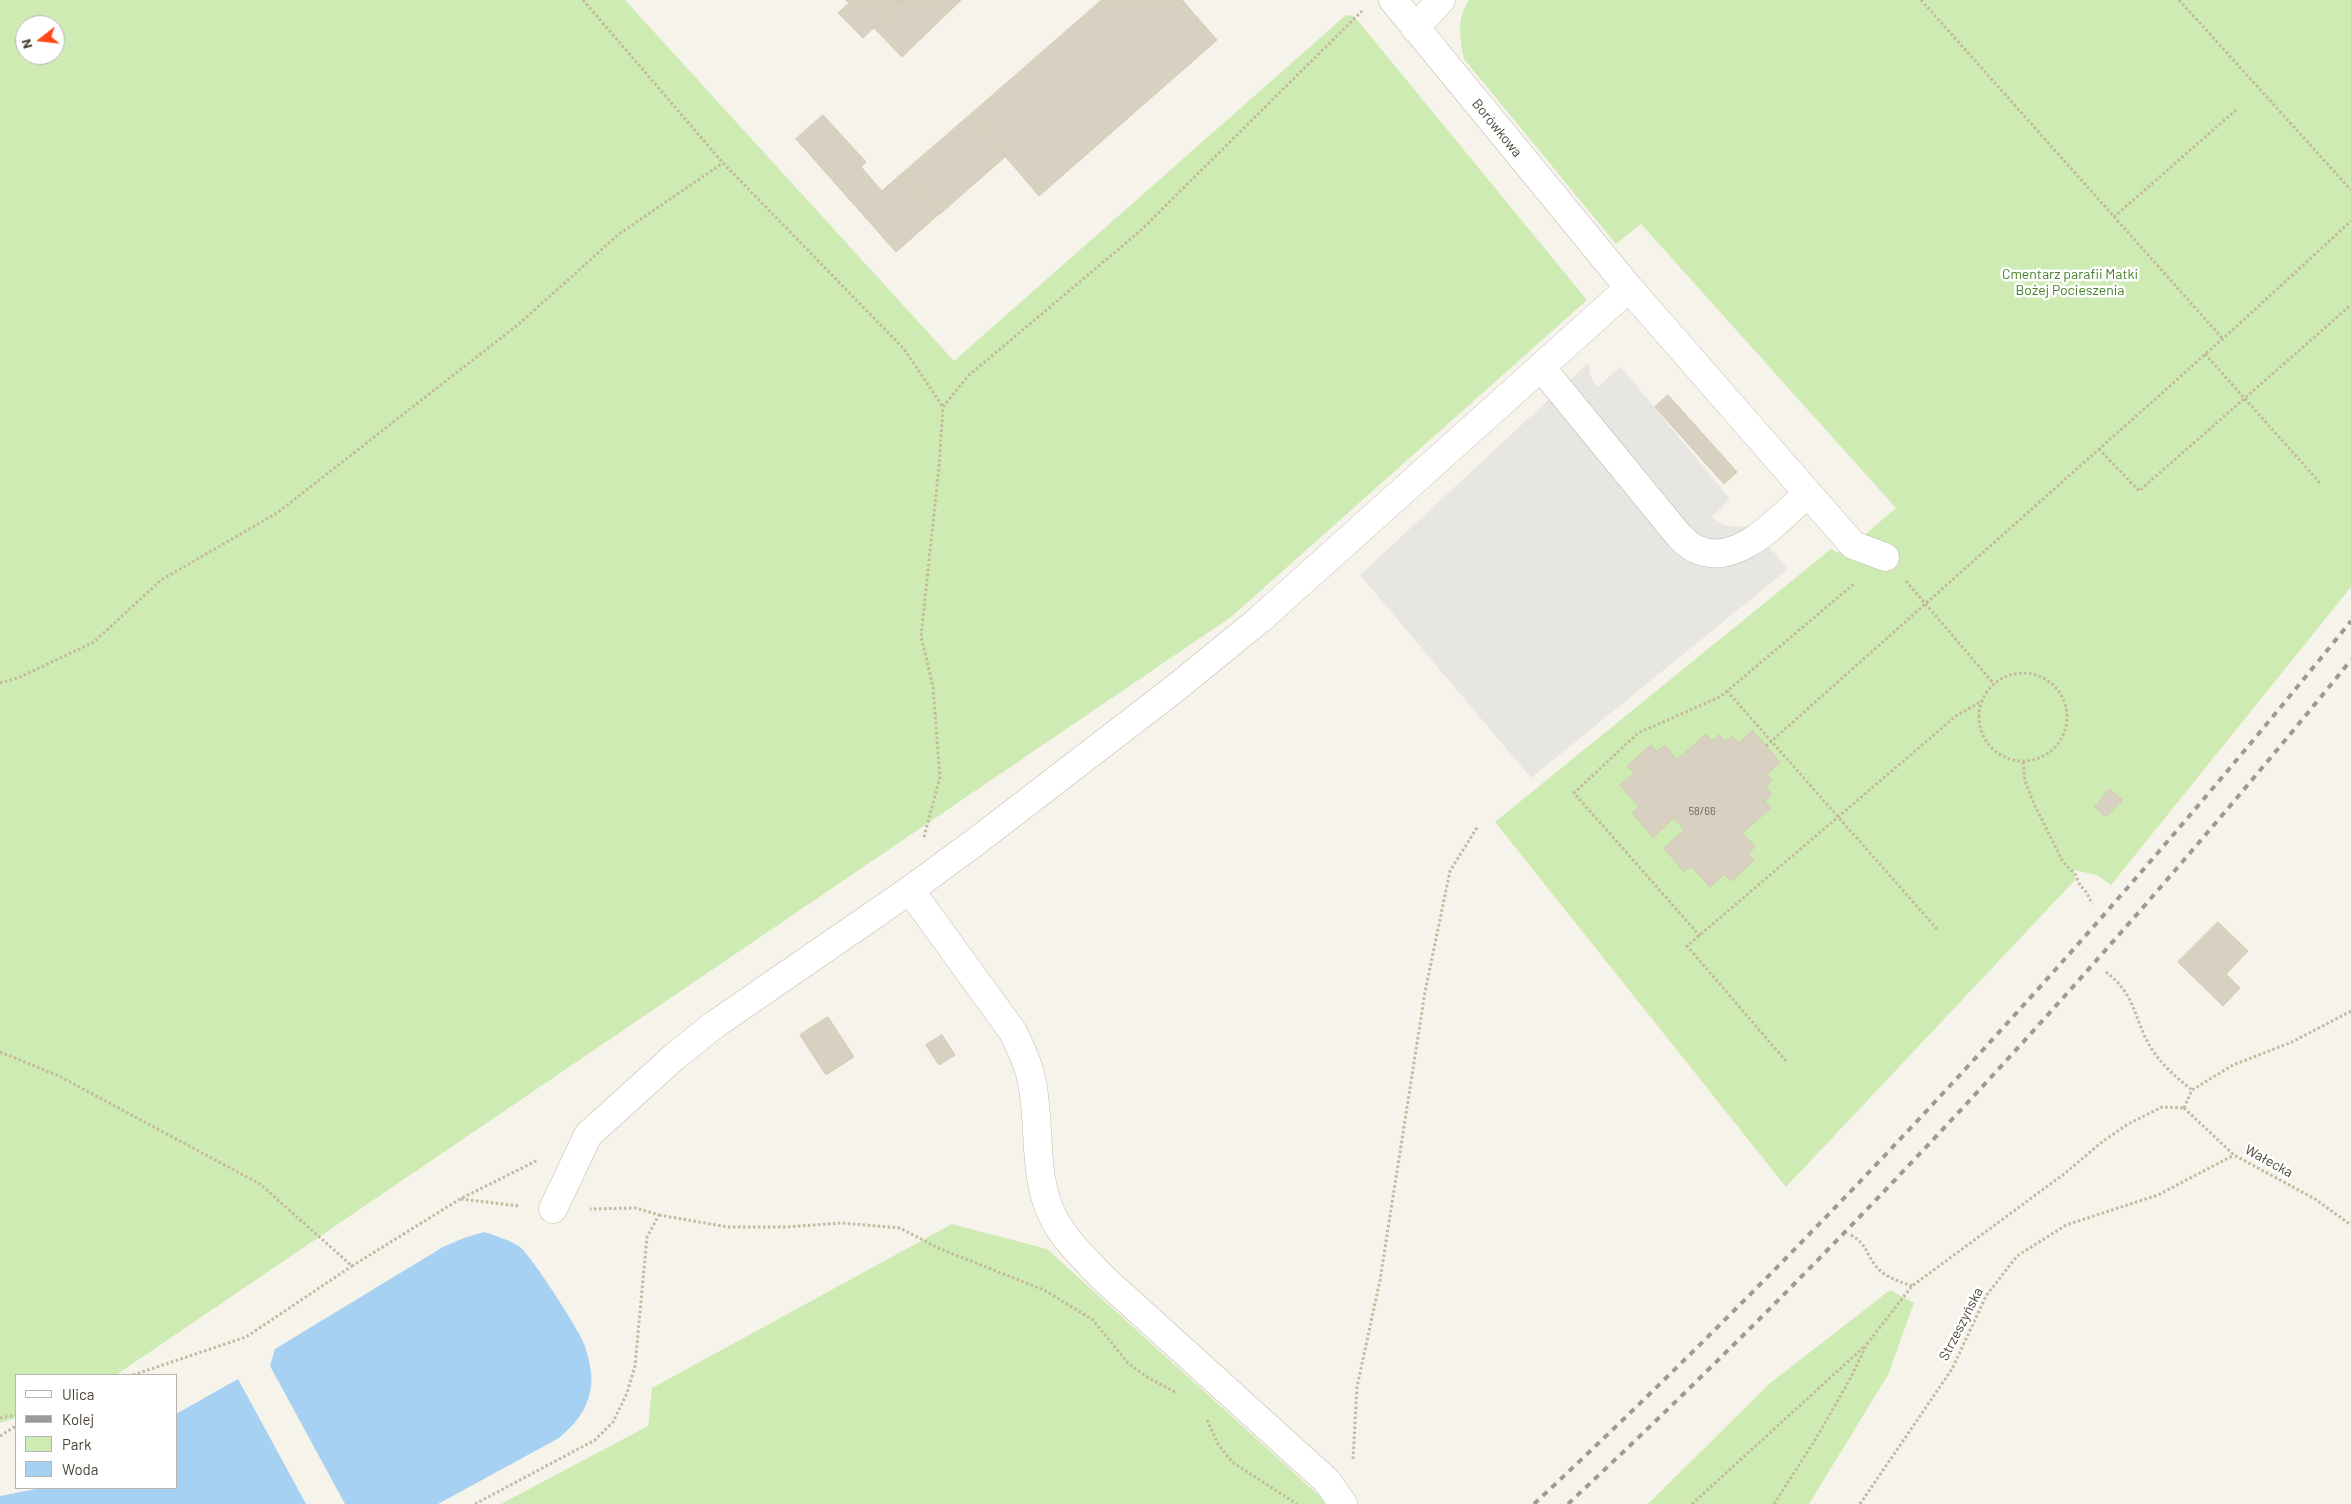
<!DOCTYPE html>
<meta charset="utf-8">
<style>
body{margin:0}
#map{position:relative;width:2351px;height:1504px;overflow:hidden;background:#f6f3eb;font-family:Barlow,sans-serif}
canvas{display:block}
.legend{position:absolute;left:15px;top:1374px;width:162px;height:115px;box-sizing:border-box;background:#fff;border:1px solid #b7b5af;margin:0;padding:6px 9px;list-style:none;font-size:15px;color:#4b4538}
.legend li{display:flex;align-items:center;gap:10px;height:25px}
.legend b{width:25px;border:1px solid #b7b5af}
.north{position:absolute;left:15px;top:15px;width:50px;height:50px;box-sizing:border-box;background:#fff;border:1px solid #b7b5af;border-radius:50%;rotate:254deg;font-size:14px;font-weight:700;line-height:20px;text-align:center;color:#4b4538}
.north::after{content:'';display:block;margin:auto;width:18px;height:22px;background:#ff4619;clip-path:polygon(50% 0,100% 100%,50% 72%,0 100%)}
</style>
<div id="map">
<canvas width="2351" height="1504"></canvas>
<ul class="legend">
<li><b style="height:6px;background:#fff"></b>Ulica</li>
<li><b style="height:6px;background:#9a9a9a"></b>Kolej</li>
<li><b style="height:14px;background:#cfebb4"></b>Park</li>
<li><b style="height:14px;background:#a7d1f3"></b>Woda</li>
</ul>
<div class="north">N</div>
</div>
<script>
const ctx = document.querySelector('canvas').getContext('2d');
ctx.lineJoin = 'round';
function fill(path, color) { ctx.fillStyle = color; ctx.fill(path, 'evenodd'); }
function strokePath(path, color, width, dash) { ctx.strokeStyle = color; ctx.lineWidth = width; ctx.lineCap = dash ? 'butt' : 'round'; ctx.setLineDash(dash || []); ctx.stroke(path); }
function label(font, color, halo, rows, align = 'center') {
  ctx.font = font + ' Barlow,sans-serif'; ctx.lineWidth = 5; ctx.setLineDash([]); ctx.textBaseline = 'middle'; ctx.strokeStyle = halo; ctx.fillStyle = color; for (const [text, x, y, turn = 0] of rows) {
    ctx.save(); ctx.translate(x, y); ctx.rotate((+turn || 0) * Math.PI / 180); ctx.textAlign = isNaN(turn) ? turn : align; if (halo) ctx.strokeText(text, 0, 0); ctx.fillText(text, 0, 0); ctx.restore();
  }
}
const green = new Path2D(`
 M0,0H625L954,361L1346,15L1354,16L1587,300L1231,617L116,1375H16V1418L0,1423ZM25,25H55V55H25Z
 M1469,0H2351V587L2111,885L2097,875L2074,870L2075,880L1786,1187L1495,822L1831,549L1842,554L1896,508L1641,224L1616,244L1464,59C1460,38 1456,19 1469,0Z
 M952,1224L1047,1249L1324,1500L1325,1504H501L648,1426L652,1388Z
 M1890,1290L1914,1303L1888,1375L1809,1504H1648L1769,1384Z`);
const parking = new Path2D(`
 M1588,363L1591,377L1597,387L1621,367L1730,499L1712,517L1723,525L1737,527L1751,525L1788,569L1531,778L1360,575Z`);
const water = new Path2D(`
 M484,1232C496,1236 510,1240 520,1247C532,1257 580,1331 585,1346C589,1360 594,1377 590,1392C586,1412 574,1425 559,1438L438,1504H345L270,1366L275,1349L443,1247L464,1238Z
 M238,1379L306,1504H0V1496L41,1488H176V1414Z`);
const building = new Path2D(`
 M846,0H903L863,38L838,13L849,3Z
 M903,0H961L902,57L874,28Z
 M1102,0H1182L1217,40L1039,196L970,115Z
 M823,115L866,162L861,167L882,191L902,173L939,214L896,252L796,139Z
 M970,115L1006,156L940,214L903,173Z
 M1668,395L1737,472L1724,484L1655,407Z
 M1753,731L1780,762L1767,774L1772,781L1765,787L1772,794L1765,801L1771,808L1742,833L1755,847L1748,853L1754,861L1731,881L1724,874L1710,887L1691,866L1684,872L1664,848L1684,830L1674,818L1653,837L1632,813L1639,807L1620,785L1634,773L1627,766L1651,745L1657,752L1665,745L1677,760L1706,734L1712,741L1719,735L1725,742L1732,736L1738,743Z
 M2110,789L2122,800L2106,817L2095,807Z
 M2218,922L2248,951L2226,974L2240,988L2223,1006L2178,962Z
 M828,1017L854,1057L826,1075L800,1035Z
 M942,1035L955,1055L939,1065L926,1045Z`);
const path = new Path2D(`
 M583,0L723,163L904,349L943,407
 M1921,0L2222,338
 M2179,0L2351,190
 M2114,217L2236,110
 M2205,354L2320,483
 M2099,449L2139,491L2351,305
 M1906,581L1994,684
 M1979 717a44 44 0 1 1 88 0a44 44 0 1 1-88 0Z
 M0,683L20,677L94,642L161,580L277,513L520,323L619,234L723,163
 M1727,691L1937,929
 M1766,746L2237,326L2351,221
 M2023,762L2025,781L2034,804L2063,862L2075,874L2080,885L2087,893L2092,904
 M924,837L940,777L933,687L921,636L939,467L943,407L968,376L1139,232L1362,11
 M1700,936L1574,793L1638,733L1720,697L1855,583
 M2106,972C2137,996 2133,1018 2151,1048C2162,1065 2177,1078 2192,1090
 M0,1052L59,1076L260,1184L352,1266L460,1199L538,1160
 M1786,1061L1687,946L1956,716L1982,701
 M2184,1108L2234,1155L2315,1199L2351,1225
 M2184,1108L2192,1090L2233,1065L2292,1042L2351,1011
 M461,1199L519,1206
 M659,1215L728,1227H786L842,1223L900,1228L938,1248L1044,1290L1093,1320L1128,1363L1147,1377L1175,1392
 M1851,1235C1867,1244 1865,1252 1875,1265C1884,1277 1898,1281 1912,1286
 M133,1375L246,1337L352,1266
 M0,1418L16,1415
 M1207,1420L1218,1444L1232,1462L1297,1504
 M0,1436L16,1426
 M1353,1459L1357,1387L1380,1280L1425,992L1450,871L1478,826
 M475,1504L595,1440L613,1422L627,1393L635,1366L647,1237L659,1215L636,1208L590,1209
 M1692,1504L1865,1346
 M1774,1504L1815,1440L1849,1381L1867,1344L1912,1286L2064,1174L2102,1142L2128,1124L2162,1107L2184,1108
 M1860,1504L1952,1369L1986,1296L2017,1256L2066,1225L2158,1195L2234,1155`);
const minor = new Path2D(`
 M1393,0L1629,288L1853,545L1885,557
 M1415,28L1441,0
 M1541,367L1680,537C1685,541 1690,547 1696,549C1737,569 1781,517 1808,493
 M910,890L1013,1032C1020,1047 1028,1062 1031,1078C1042,1125 1031,1177 1055,1221C1067,1242 1085,1259 1102,1277L1327,1481L1343,1504
 M553,1209L588,1135L674,1057L714,1025L910,890L978,840L1173,690L1259,620L1629,288`);
const rail = new Path2D(`
 M1534,1504C1828,1230 2099,933 2351,621
 M1568,1504C1849,1242 2109,958 2351,660`);
const numberNames = [
 ["58/66",1702,811]
];
const streetNames = [
 ["Borówkowa",1497,128,51],
 ["Wałecka",2269,1161,29],
 ["Strzeszyńska",1961,1324,-63]
];
const parkNames = [
 ["Cmentarz parafii Matki",2070,274],
 ["Bożej Pocieszenia",2070,290]
];
fill(green, '#cfebb4');
fill(parking, '#e8e6e3');
fill(water, '#a7d1f3');
fill(building, '#d8d0c0');
strokePath(building, '#d3c8b3', 1);
strokePath(minor, '#c2bcad', 29);
strokePath(path, '#c4b99e', 3, [2.5, 2.5]);
strokePath(minor, '#fff', 28);
strokePath(rail, '#9a9a9a', 4, [6, 6]);
label('11px', '#6e685a', null, numberNames);
label('14px', '#4b4538', '#fff', streetNames);
label('14px', '#468029', '#fff', parkNames);
</script>
